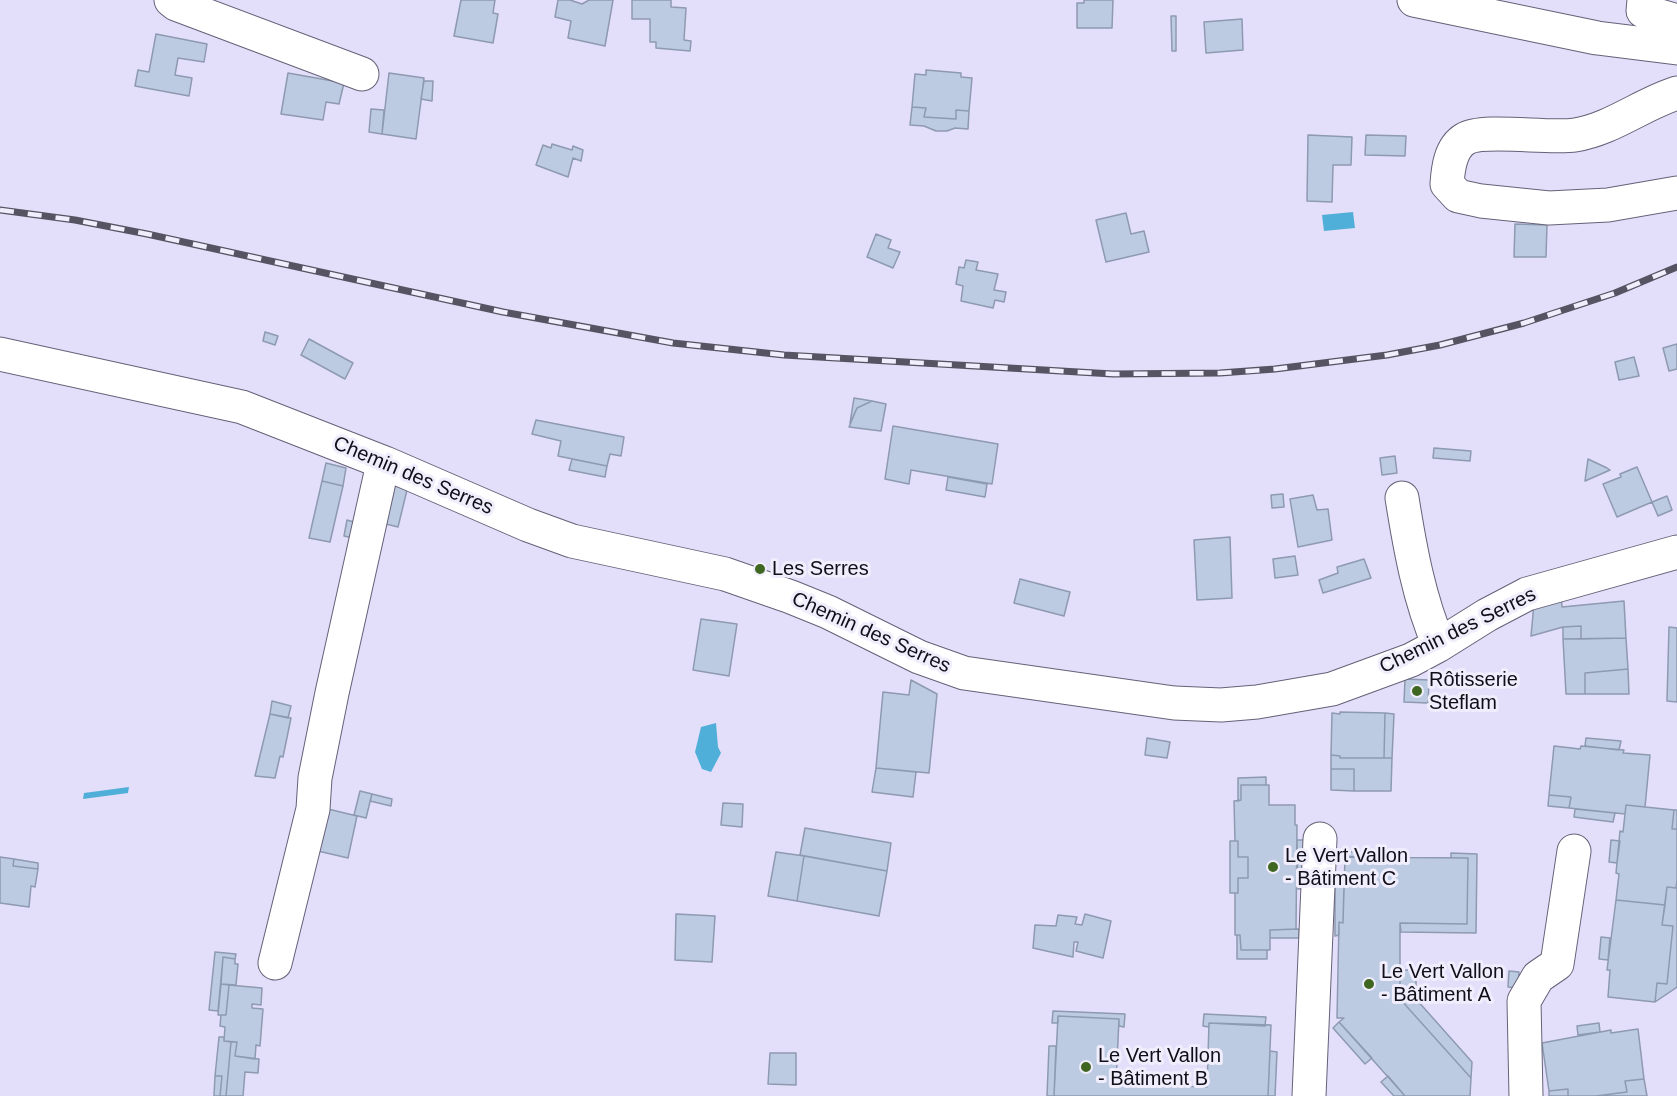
<!DOCTYPE html>
<meta charset="utf-8">
<style>
body{margin:0}
canvas{display:block;background:#e3def9}
</style>
<canvas width="1677" height="1096"></canvas>
<script>
const ctx = document.querySelector('canvas').getContext('2d');
ctx.lineJoin = 'round';
function fill(path, color) { ctx.fillStyle = color; ctx.fill(path, 'evenodd'); }
function strokePath(path, color, width, dash) { ctx.strokeStyle = color; ctx.lineWidth = width; ctx.lineCap = dash ? 'butt' : 'round'; ctx.setLineDash(dash || []); ctx.stroke(path); }
function label(font, color, halo, rows, align = 'center') {
  ctx.font = font + ' Helvetica,sans-serif'; ctx.lineWidth = 6; ctx.setLineDash([]); ctx.textBaseline = 'middle'; ctx.strokeStyle = halo; ctx.fillStyle = color; for (const [text, x, y, turn = 0] of rows) {
    ctx.save(); ctx.translate(x, y); ctx.rotate((+turn || 0) * Math.PI / 180); ctx.textAlign = isNaN(turn) ? turn : align; if (halo) ctx.strokeText(text, 0, 0); ctx.fillText(text, 0, 0); ctx.restore();
  }
}
const water = new Path2D(`
 M1353,212L1355,228L1324,231L1322,215Z
 M716,723L718,747L721,753L711,772L702,769L695,752L701,727Z
 M129,787L128,793L83,799L84,793Z`);
const building = new Path2D(`
 M461,0H495L493,13L498,14L493,43L454,36Z
 M558,0H570L582,4L589,0H613L605,46L568,38L571,21L555,17Z
 M632,0H671V7L686,8L684,40L691,41L690,51L656,48V42H650V19H632Z
 M1084,0H1113L1112,28H1077V3H1084Z
 M1171,16H1176V51H1172Z
 M1242,19L1243,50L1206,53L1204,22Z
 M156,34L207,44L204,62L178,58L175,75L192,78L189,96L135,86L138,70L149,72Z
 M926,70L961,73V77L972,78L969,111L956,110V119L924,117L926,108L912,107L915,74L926,75Z
 M288,73L344,83L339,104L326,102L323,120L281,114Z
 M389,73L424,78L416,139L382,134Z
 M424,81H433L432,101L421,99Z
 M912,107L926,108L924,117L956,119V110L969,111L968,129L955,128L947,131H936L924,126L910,125Z
 M371,109L384,110L382,134L369,132Z
 M1308,135L1352,137L1351,165H1333L1332,202L1307,201Z
 M1366,135L1406,136L1405,156L1365,155Z
 M552,144L572,150L573,146L583,150L581,161L573,158L568,177L536,165L543,145L551,148Z
 M1126,213L1131,234L1144,231L1149,252L1106,262L1096,220Z
 M1515,224L1547,225L1546,257H1514Z
 M876,234L891,240L888,248L900,252L893,268L867,257Z
 M966,260L978,262L976,270L998,274L994,290L1006,292L1004,302L995,300L993,308L961,301L963,286L956,284L959,267L964,268Z
 M265,332L278,336L275,345L263,341Z
 M309,339L353,363L345,379L301,355Z
 M1677,344V369L1669,371L1663,348Z
 M1634,357L1639,376L1619,380L1615,362Z
 M854,398L872,401L857,408L850,423Z
 M872,401L886,404L881,431L849,427L857,408Z
 M536,420L624,437L621,456L610,454L607,466L558,456L561,441L532,434Z
 M893,426L998,444L992,484L911,470L909,484L885,479Z
 M1434,448L1471,451L1470,461L1433,458Z
 M1395,456L1397,473L1382,475L1380,458Z
 M572,459L607,466L605,477L569,470Z
 M1588,459L1607,468L1610,470L1585,481Z
 M326,463L346,468L343,486L322,481Z
 M1637,467L1652,502L1617,517L1603,484L1621,477L1620,474Z
 M948,477L987,484L985,497L946,490Z
 M322,481L343,486L330,542L309,538Z
 M387,483L407,490L398,527L378,522Z
 M1283,494L1284,507L1272,508L1271,495Z
 M1313,495L1317,510L1328,509L1332,540L1298,547L1290,499Z
 M1667,496L1672,510L1658,516L1652,502Z
 M347,520L357,523L353,538L344,536Z
 M1230,537L1232,598L1197,600L1194,540Z
 M1295,556L1298,575L1275,578L1273,559Z
 M1364,559L1371,578L1323,593L1319,580L1338,573L1337,567Z
 M1020,579L1070,592L1064,616L1014,603Z
 M1561,595L1562,607L1624,601L1626,638L1581,639V626L1563,627L1531,636L1534,604Z
 M701,619L737,624L729,676L693,670Z
 M1581,626V639H1563V627Z
 M1669,627L1677,628V702L1667,701Z
 M1626,638L1628,669L1585,673V694H1566L1563,639Z
 M1628,669L1629,694H1585V673Z
 M1405,679L1429,680L1428,703L1404,702Z
 M911,680L937,694L929,773L876,768L883,692L909,695Z
 M272,701L291,706L288,718L270,714Z
 M1340,712L1385,713L1384,758H1340V756L1331,755L1332,713L1340,714Z
 M1385,713L1394,714L1392,758H1384Z
 M270,714L291,718L283,757L280,756L275,778L255,776Z
 M1147,738L1170,742L1167,758L1145,755Z
 M1586,738L1621,741L1619,750L1585,746Z
 M1554,746L1580,749L1581,746L1624,750L1623,753L1650,755L1645,807L1626,805L1625,814L1569,808L1571,797L1549,795Z
 M1331,755L1340,756V758H1392L1391,791H1354V769H1331Z
 M876,768L916,772L913,797L872,792Z
 M1331,769H1354V791L1331,790Z
 M1266,777V785H1241V800L1238,801V778Z
 M1241,785H1269V805H1295V825H1297L1296,929L1270,930V950H1241L1240,935H1235V893H1238V878H1248V857H1238V841H1235L1234,801L1241,800Z
 M360,791L372,794L366,818L354,815Z
 M372,794L392,799L391,806L370,801Z
 M1549,795L1571,797L1569,808L1548,806Z
 M723,803L743,804L742,827L721,825Z
 M1626,805L1674,810L1672,829H1677V880L1676,888L1667,887L1665,905L1616,900L1619,874L1616,873L1620,831L1623,832Z
 M328,809L357,816L348,858L318,851Z
 M1575,809L1615,813L1613,822L1574,817Z
 M1674,810H1677V829H1672Z
 M805,828L891,843L887,871L800,855Z
 M1297,840H1305V889H1298Z
 M1611,840L1620,841L1617,863L1609,862Z
 M1230,841H1238V857H1248V878H1238V893H1230Z
 M1389,850H1406V857H1389Z
 M776,852L804,856L797,901L768,896Z
 M1340,852H1370V856L1345,857L1344,862H1340Z
 M1451,853L1477,854L1476,933L1401,932L1400,923L1467,924L1468,858H1451Z
 M804,856L887,871L879,916L797,901Z
 M0,857L14,859L13,866L38,869L35,887L31,886L29,907L0,903Z
 M1345,857L1468,858L1467,924L1400,923V999L1471,1078L1470,1096H1405L1339,1022L1344,1018H1337L1339,922L1343,923Z
 M14,859L38,863V869L13,866Z
 M1677,880V987L1655,1002L1657,983L1667,984L1673,926L1662,925L1667,887L1676,888Z
 M1335,886H1344L1343,923L1339,922V935L1335,936Z
 M1616,900L1665,905L1662,925L1673,926L1667,984L1657,983L1655,1002L1608,997L1610,970H1607Z
 M676,914L715,916L712,962L675,960Z
 M1085,914L1111,921L1103,958L1076,951L1078,942H1074L1073,957L1033,948L1035,925L1056,926L1058,915L1077,917L1075,924L1082,925Z
 M1299,929V938H1270V930Z
 M1237,935H1240L1241,950H1267V959H1237Z
 M1601,937L1610,938L1608,960L1599,959Z
 M215,952L236,954L235,959L223,957L218,1011L209,1010Z
 M223,957L235,959V964H238L236,985L221,984Z
 M1400,970H1416V999L1472,1062L1471,1078L1400,999Z
 M1509,971L1519,972L1518,988L1508,987Z
 M221,984L229,985L226,1015H218Z
 M229,985L262,988L261,1005L252,1004V1008L263,1009L260,1046L256,1045L255,1059L235,1056L237,1042L224,1041L225,1027L220,1026L221,1015H226Z
 M1053,1011L1125,1014L1124,1027L1119,1026V1019L1058,1016V1023H1052Z
 M1204,1014L1266,1017L1265,1026L1209,1023V1027L1203,1026Z
 M1058,1016L1119,1019L1116,1083L1177,1086L1207,1087L1209,1023L1271,1025L1268,1096H1054Z
 M1339,1022L1372,1058L1365,1064L1333,1028Z
 M1599,1023L1600,1032L1578,1035L1577,1026Z
 M1638,1029L1644,1079L1625,1081L1627,1092L1596,1096H1568V1089L1549,1091L1542,1043L1611,1030V1033Z
 M219,1037H224V1041L231,1042L226,1096H220L222,1076H215Z
 M231,1042H237L235,1056L259,1059L258,1073L245,1072L243,1096H226Z
 M1049,1046H1056L1054,1096H1047Z
 M1270,1051L1277,1052L1275,1096H1268Z
 M770,1053H796V1085L768,1084Z
 M1146,1075L1178,1077L1177,1086L1145,1084Z
 M215,1076H222L220,1096H214Z
 M1388,1076L1405,1096H1394L1381,1082Z
 M1644,1079L1647,1096H1596L1627,1092L1625,1081Z
 M1568,1089V1096H1549V1091Z`);
const minor = new Path2D(`
 M171,0L176,4L362,74
 M1414,0L1597,38L1677,48
 M1644,0L1643,11L1677,21
 M1677,93C1642,104 1612,129 1575,135C1548,139 1483,128 1465,139C1450,148 1448,169 1447,184L1458,196L1481,201L1549,208L1608,205L1677,193
 M0,354L242,407L385,463L528,525L572,541L725,574L791,597L828,612L919,657L964,673L1174,703L1221,705L1257,702L1332,689L1411,660L1439,645L1487,615L1527,594L1677,552
 M1402,498C1410,548 1419,599 1439,645
 M275,963L313,809L315,778L332,693L380,477L385,463
 M1309,1096L1320,839
 M1526,1096L1524,1001L1538,977L1557,964L1574,851`);
const rail = new Path2D(`
 M0,210L75,220L147,234L503,312L673,343L784,355L1113,374L1220,373L1275,369L1387,355L1440,345L1524,323L1615,293L1677,267`);
const markers = [
 [760,569,6,"#406721"],
 [1417,691,6,"#406721"],
 [1273,867,6,"#406721"],
 [1369,984,6,"#406721"],
 [1086,1067,6,"#406721"]
];
const streetNames = [
 ["Chemin des Serres",413,476,23],
 ["Chemin des Serres",1458,631,-26],
 ["Chemin des Serres",871,633,24]
];
const poiNames = [
 ["Les Serres",772,569],
 ["Rôtisserie",1429,680],
 ["Steflam",1429,703],
 ["Le Vert Vallon",1285,856],
 ["- Bâtiment C",1285,879],
 ["Le Vert Vallon",1381,972],
 ["- Bâtiment A",1381,995],
 ["Le Vert Vallon",1098,1056],
 ["- Bâtiment B",1098,1079]
];
fill(water, '#50afd9');
fill(building, '#bdcbe2');
strokePath(building, '#8d9ab0', 1.5);
strokePath(minor, '#666178', 35);
strokePath(minor, '#fff', 33);
strokePath(rail, '#565362', 7);
strokePath(rail, '#f0edfd', 4.5, [14]);
for (const [x, y, r, color] of markers) { const dot = new Path2D(); dot.arc(x, y, r, 0, 2 * Math.PI); ctx.fillStyle = color; ctx.fill(dot); strokePath(dot, '#f0edfd', 2); }
label('20px', '#100e17', '#f0edfd', streetNames);
label('20px', '#100e17', '#f0edfd', poiNames, 'left');
</script>
